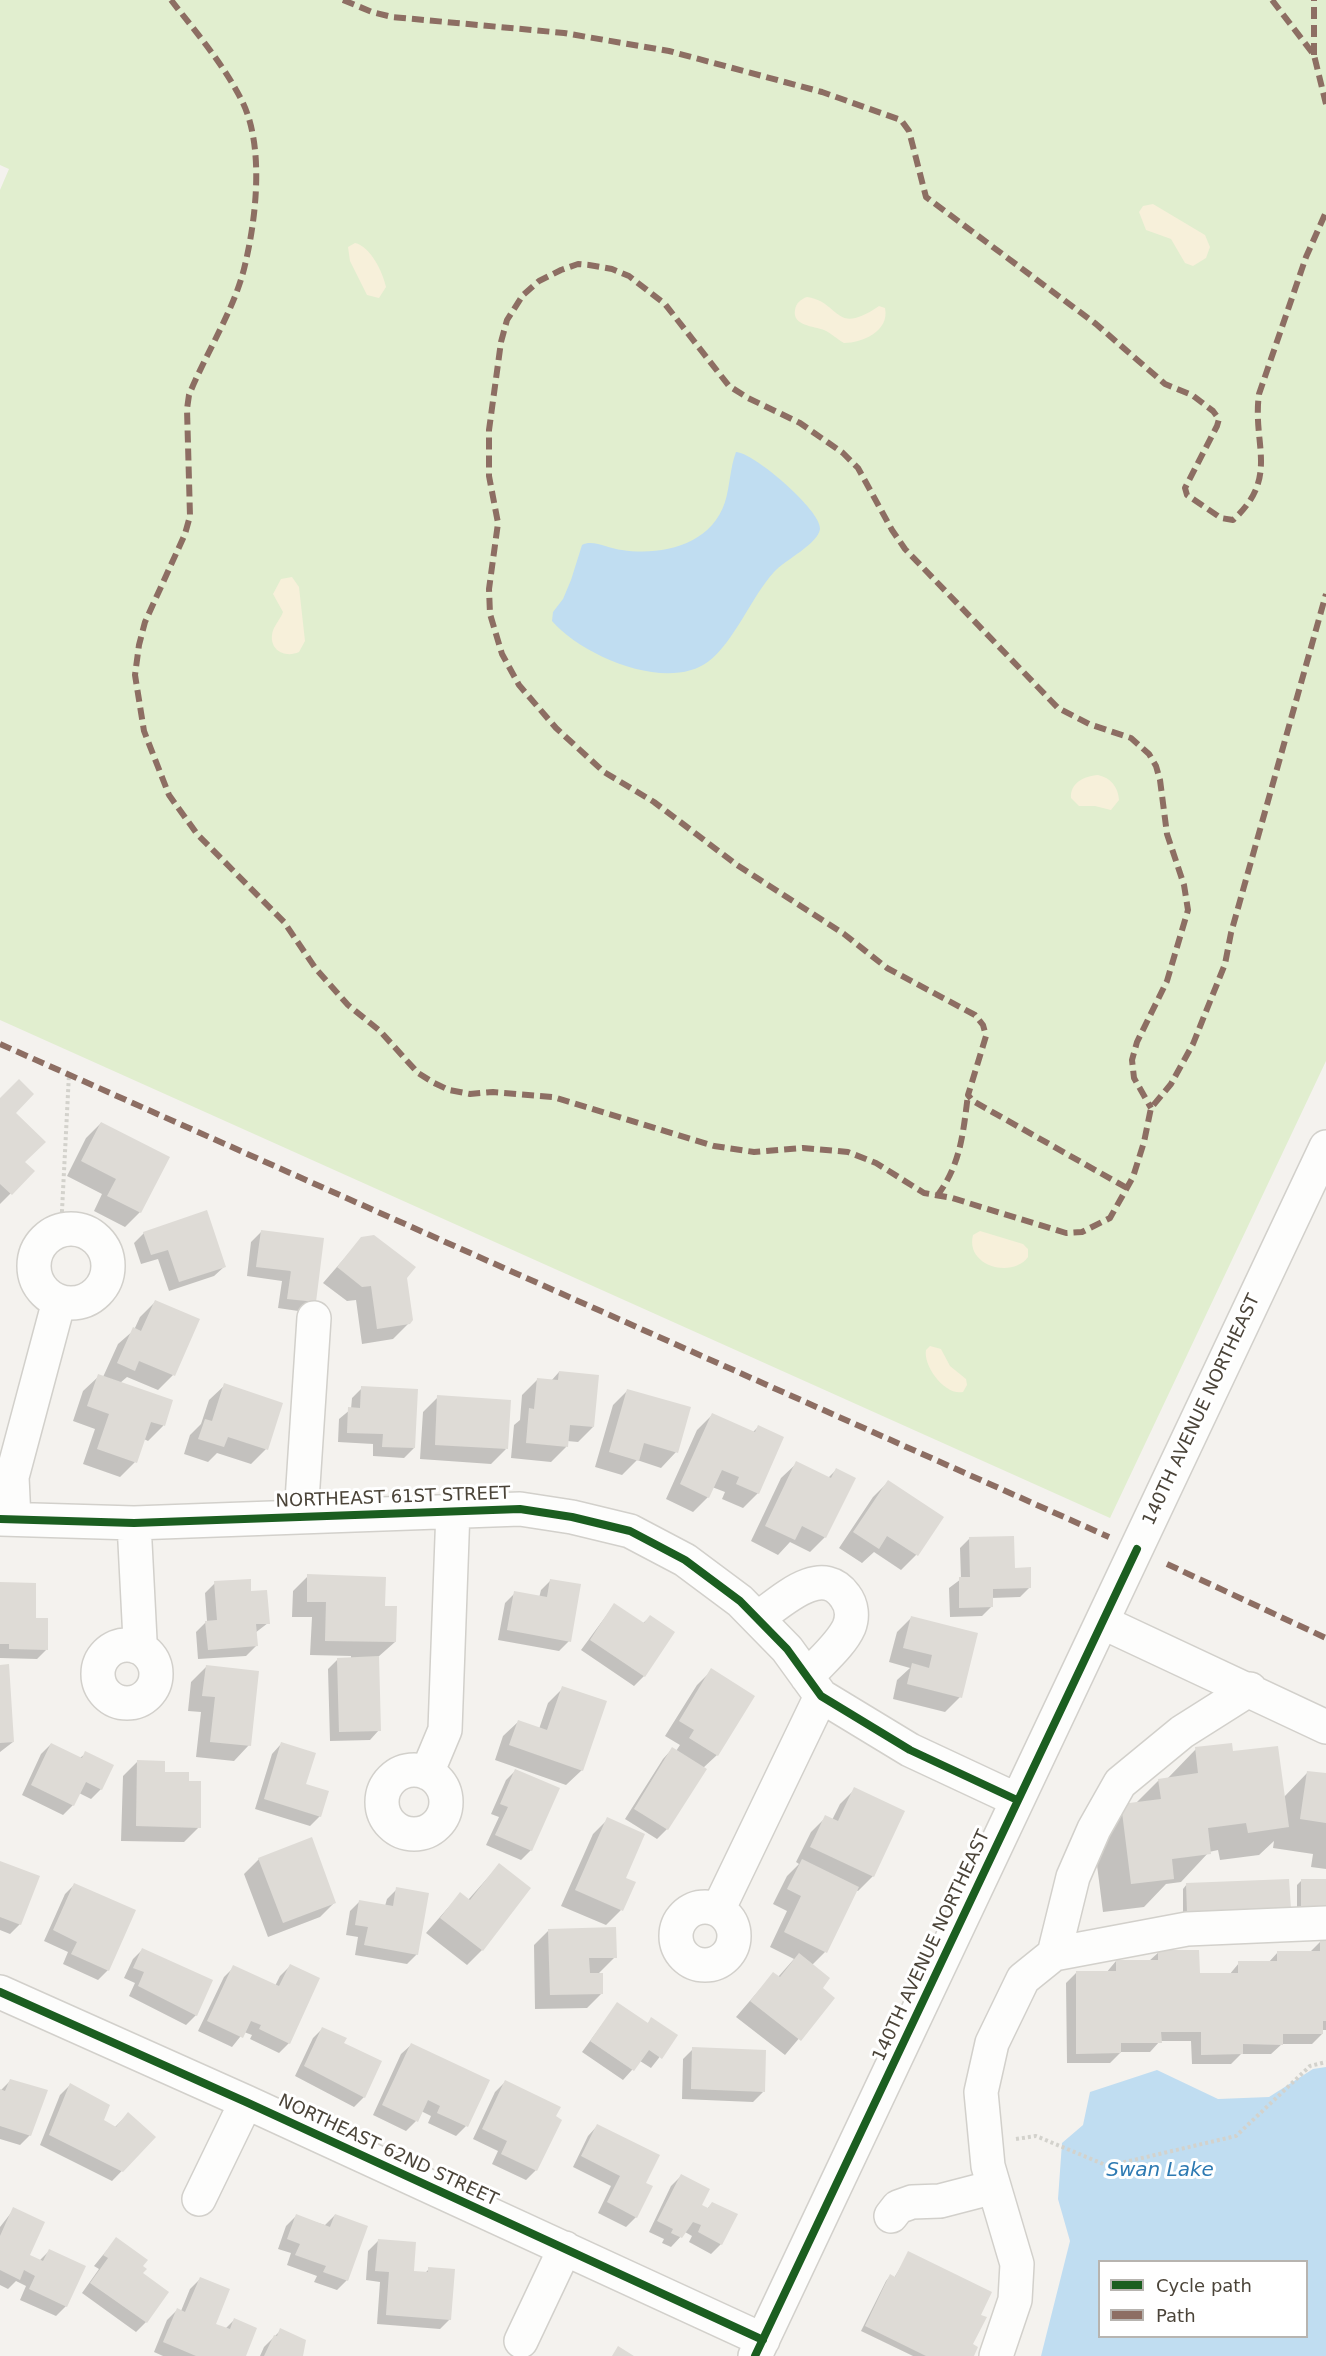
<!DOCTYPE html>
<style>
body{margin:0}
#map{position:relative;width:1326px;height:2356px;overflow:hidden;background:#f4f2ee;font-family:"DejaVu Sans",sans-serif}
canvas{display:block}
.legend{position:absolute;left:1098px;top:2260px;width:210px;height:78px;box-sizing:border-box;background:#fff;border:2px solid #b7b4b0;margin:0;padding:8px 10px;list-style:none;font-size:18px;color:#4b4439}
.legend li{display:flex;align-items:center;gap:12px;height:30px}
.legend b{width:30px;border:2px solid #b7b4b0}
</style>
<div id="map">
<canvas width="1326" height="2356"></canvas>
<ul class="legend">
<li><b style="height:8px;background:#1b5e20"></b>Cycle path</li>
<li><b style="height:8px;background:#8d6e63"></b>Path</li>
</ul>
</div>
<script>
const ctx = document.querySelector('canvas').getContext('2d');
ctx.lineJoin = 'round';
function fill(path, color) { ctx.fillStyle = color; ctx.fill(path, 'evenodd'); }
function strokePath(path, color, width, dash) { ctx.strokeStyle = color; ctx.lineWidth = width; ctx.lineCap = dash ? 'butt' : 'round'; ctx.setLineDash(dash || []); ctx.stroke(path); }
function label(font, color, halo, rows, align = 'center') {
  ctx.font = font + ' "DejaVu Sans",sans-serif'; ctx.lineWidth = 6; ctx.setLineDash([]); ctx.textBaseline = 'middle'; ctx.strokeStyle = halo; ctx.fillStyle = color; for (const [text, x, y, turn = 0] of rows) {
    ctx.save(); ctx.translate(x, y); ctx.rotate((+turn || 0) * Math.PI / 180); ctx.textAlign = isNaN(turn) ? turn : align; if (halo) ctx.strokeText(text, 0, 0); ctx.fillText(text, 0, 0); ctx.restore();
  }
}
const green = new Path2D(`
 M0,0H1326V1061L1110,1518L0,1020V190L9,169L0,165Z`);
const sand = new Path2D(`
 M1153,204L1205,235L1210,247L1206,258L1193,266L1185,263L1171,239L1146,230L1139,212L1143,206Z
 M355,243C370,246 383,272 386,287L379,298L367,295L350,261L348,247Z
 M807,297C841,302 834,337 879,306L885,308C890,331 862,343 844,343C837,339 831,333 824,330C814,326 792,326 795,310C796,303 801,299 807,297Z
 M292,577L299,587L305,641L299,652C286,658 270,651 272,635C273,626 280,620 283,612L273,594L281,579Z
 M1098,775C1111,778 1118,787 1119,800L1111,810L1095,806H1079L1071,798C1070,783 1084,776 1098,775Z
 M980,1231L1023,1244L1028,1249V1257C1012,1279 965,1266 973,1235Z
 M930,1346L941,1349L950,1366L966,1379L967,1385L963,1392C945,1396 923,1366 926,1350Z`);
const water = new Path2D(`
 M736,452C753,452 822,511 820,529C818,544 785,560 774,572C752,596 734,642 709,661C668,693 582,656 552,621L553,612L563,599L571,580L582,545C593,539 609,549 622,550C662,556 711,545 725,502C730,486 730,468 736,452Z
 M1326,2067V2356H1041L1070,2241L1058,2199L1062,2143L1083,2125L1090,2092L1157,2070L1218,2099L1269,2097L1313,2069ZM1100,2262H1306V2336H1100Z`);
const shadow = new Path2D(`
 M0,1100L14,1113L23,1162L33,1171L0,1204Z
 M101,1123L140,1212L125,1227L94,1211L102,1194L67,1176L86,1138Z
 M261,1232L314,1302L305,1312L278,1308L282,1281L247,1276L251,1242Z
 M144,1233L224,1267L214,1276L169,1291L158,1259L141,1264L134,1243Z
 M362,1238L405,1278L409,1323L393,1339L362,1344L356,1300L347,1301L323,1283Z
 M155,1302L173,1375L158,1390L127,1377L120,1383L172,1401L163,1426L148,1441L144,1439L135,1462L120,1477L83,1464L95,1429L73,1421L83,1391L99,1376L103,1377L118,1344L134,1330L140,1317Z
 M559,1372L593,1427L578,1442L567,1441L566,1447L551,1462L511,1458L514,1425L520,1420L522,1395L537,1380L551,1381Z
 M225,1385L266,1449L251,1464L217,1453L208,1462L184,1454L190,1435L201,1424L209,1400Z
 M362,1388L414,1448L404,1458L373,1456V1444L338,1442L339,1419L351,1409L352,1398Z
 M628,1390L676,1452L661,1468L637,1460L622,1475L595,1467L613,1405Z
 M438,1397L506,1449L491,1464L420,1459L423,1412Z
 M712,1415L752,1433L758,1427V1493L743,1508L722,1499L725,1492L712,1487L708,1497L693,1512L666,1499L697,1430Z
 M797,1463L828,1478L836,1470L825,1537L810,1552L790,1542L778,1555L751,1541L781,1478Z
 M888,1482L942,1518L916,1555L901,1570L874,1552L862,1563L839,1548L873,1497Z
 M970,1538L1013,1569L1030,1587L1020,1597L991,1598L992,1606L982,1616L950,1617L949,1588L961,1579L960,1548Z
 M308,1576L384,1607L395,1642L378,1657L379,1730L370,1740L330,1741L328,1669L338,1659H351V1656L310,1655L312,1617H292L293,1591Z
 M551,1580L569,1641L559,1651L498,1640L505,1603L515,1593L539,1598L541,1590Z
 M215,1583L250,1593L268,1623L255,1633L256,1646L246,1656L198,1659L196,1632L207,1621L205,1593Z
 M0,1584L34,1619L47,1649L37,1659L0,1658Z
 M614,1605L642,1624L650,1617L644,1676L634,1686L581,1650Z
 M912,1617L960,1697L945,1712L893,1699L897,1680L910,1668L889,1662L897,1632Z
 M0,1666L13,1742L0,1752Z
 M206,1667L249,1745L234,1761L196,1757L201,1712L188,1711L191,1682Z
 M712,1670L717,1755L703,1768L667,1829L657,1839L625,1819L663,1759L672,1749L676,1751L680,1745L665,1736L697,1685Z
 M563,1688L582,1770L566,1785L495,1760L503,1736L519,1721L539,1729L548,1703Z
 M51,1744L80,1758L86,1753L101,1789L91,1799L79,1793L73,1805L63,1815L22,1795L41,1754Z
 M281,1744L320,1816L310,1826L255,1809L272,1754Z
 M1196,1749L1232,1753L1284,1797L1308,1772L1326,1775V1869L1311,1867L1313,1854L1273,1848L1274,1841L1259,1855L1220,1860L1218,1850L1209,1852L1181,1882L1166,1884L1144,1907L1103,1912L1093,1834L1121,1805L1136,1803L1159,1780L1167,1779Z
 M138,1761L187,1782L199,1827L184,1842L121,1841L123,1776Z
 M516,1770L558,1789L531,1850L521,1860L486,1845L499,1817L491,1814L506,1780Z
 M855,1789L903,1812L873,1876L858,1891L855,1890L825,1952L812,1965L821,1988L833,1998L785,2055L736,2017L773,1974L778,1977L794,1959L770,1947L787,1911L773,1904L787,1876L799,1864L796,1862L811,1832L826,1817L832,1820L840,1804Z
 M608,1819L624,1879L621,1910L606,1925L561,1906L593,1834Z
 M259,1859L335,1902L320,1917L268,1937L244,1874Z
 M0,1863L20,1924L10,1934L0,1930Z
 M499,1865L482,1950L467,1965L426,1933L460,1894L468,1900Z
 M1326,1880L1297,1912V1885L1301,1881Z
 M1187,1884L1289,1908L1183,1916V1889Z
 M74,1885L108,1970L98,1980L63,1964L68,1952L44,1941L65,1894Z
 M397,1889L417,1954L407,1964L355,1955L358,1937L346,1935L350,1911L360,1901L385,1906L387,1899Z
 M549,1930L615,1957L598,1974L602,1993L587,2008L535,2009L534,1945Z
 M1320,1942H1326V2030H1321L1322,2034L1312,2044H1282L1271,2054H1241L1231,2064H1192L1191,2041H1160L1150,2052H1121L1110,2063H1067L1066,1983L1076,1973H1106L1116,1961H1149L1159,1952L1198,1975H1229L1239,1963H1268L1278,1952H1310Z
 M143,1949L196,2015L186,2025L129,1996L135,1983L124,1978L133,1959Z
 M290,1966L289,2043L279,2053L250,2039L252,2035L244,2032L232,2047L198,2031L224,1977L234,1967L275,1986L280,1976Z
 M617,2004L647,2024L652,2019L676,2036L651,2068L640,2061L623,2080L582,2052Z
 M323,2028L342,2044L364,2097L354,2107L295,2076L313,2038Z
 M411,2045L466,2126L456,2136L428,2123L431,2116L421,2111L416,2121L406,2131L373,2115L401,2054Z
 M693,2049L763,2092L753,2102L682,2099L683,2059Z
 M10,2081L30,2135L20,2145L0,2139V2091Z
 M505,2082L536,2170L526,2180L492,2164L498,2151L473,2139L495,2092Z
 M70,2085L102,2121L114,2128L128,2114L154,2138L112,2181L40,2145L60,2095Z
 M597,2126L644,2184L636,2217L626,2227L598,2213L611,2186L573,2167L588,2136Z
 M681,2176L700,2206L707,2209L712,2203L721,2244L711,2254L689,2242L692,2236L685,2232L671,2247L662,2243L664,2239L649,2232L671,2186Z
 M14,2209L28,2256L39,2261L49,2251L66,2306L56,2316L20,2300L26,2286L16,2281L8,2289L0,2285V2227Z
 M335,2215L347,2280L337,2290L314,2282L317,2276L287,2265L291,2253L278,2249L286,2226L296,2216L325,2225Z
 M116,2239L141,2267L146,2322L136,2332L82,2293L99,2269L94,2266Z
 M378,2241L412,2273L424,2274L429,2269L450,2319L440,2329L377,2324L380,2282L366,2280L368,2251Z
 M909,2253L979,2315L971,2345L972,2356H913L861,2331L886,2281L890,2276L894,2278Z
 M200,2279L214,2325L225,2329L234,2320L244,2356H163L154,2352L167,2320L177,2310L181,2311L190,2289Z
 M281,2330L301,2356H260L264,2347Z`);
const building = new Path2D(`
 M19,1079L34,1094L16,1113L46,1142L25,1162L35,1171L12,1195L0,1184V1098Z
 M101,1122L170,1157L141,1213L107,1196L116,1179L81,1161Z
 M207,1210L226,1267L179,1282L168,1250L151,1255L143,1232Z
 M261,1230L324,1238L316,1302L287,1299L291,1271L256,1267Z
 M374,1235L416,1267L407,1278L413,1320L410,1324L377,1329L371,1286L362,1287L337,1267L361,1237Z
 M155,1300L200,1319L175,1376L139,1361L135,1371L117,1363L133,1327L141,1331Z
 M559,1371L599,1375L594,1427L570,1425L568,1447L526,1443L529,1408L534,1409L537,1378L558,1380Z
 M98,1374L173,1400L165,1426L151,1422L137,1463L97,1449L109,1414L87,1406Z
 M224,1383L283,1403L268,1450L228,1437L224,1447L198,1439L205,1419L212,1421Z
 M361,1386L418,1389L415,1448L382,1447L383,1434L347,1433L348,1407L360,1408Z
 M627,1389L691,1407L678,1453L644,1443L639,1461L609,1452Z
 M437,1395L511,1400L508,1449L435,1445Z
 M712,1413L755,1432L758,1425L784,1437L759,1494L736,1484L739,1477L722,1470L709,1498L680,1484Z
 M796,1461L831,1478L836,1468L856,1478L826,1538L802,1526L795,1540L765,1526Z
 M888,1480L944,1517L918,1556L887,1536L879,1549L853,1532Z
 M1014,1536L1015,1568L1031,1567V1588L993,1589V1607L959,1608V1577H970L969,1537Z
 M307,1574L386,1577L385,1606H397L396,1642L325,1641L326,1602H307Z
 M251,1579V1591L267,1590L270,1624H256L258,1646L208,1650L205,1621L217,1620L214,1581Z
 M550,1579L581,1584L571,1642L507,1630L514,1591L547,1597Z
 M0,1582L36,1583V1618H48V1650L9,1649V1644H0Z
 M614,1603L644,1623L650,1615L675,1632L645,1677L590,1640Z
 M911,1616L978,1633L962,1698L907,1684L912,1663L929,1668L932,1655L903,1648Z
 M379,1656L381,1731L339,1732L337,1658Z
 M9,1664L14,1742L0,1743V1665Z
 M206,1665L259,1671L251,1746L210,1742L215,1697L202,1696Z
 M711,1668L755,1696L718,1756L689,1738L694,1730L679,1721Z
 M562,1686L607,1701L583,1771L509,1745L518,1720L547,1730Z
 M281,1742L316,1753L306,1784L329,1791L321,1817L264,1799Z
 M51,1743L82,1758L85,1751L114,1765L102,1790L86,1782L74,1806L31,1785Z
 M1232,1743L1233,1751L1278,1746L1289,1827L1248,1833L1246,1823L1208,1828L1211,1854L1172,1859L1174,1879L1131,1884L1121,1804L1161,1799L1158,1779L1198,1773L1195,1747Z
 M672,1747L707,1769L668,1830L634,1809Z
 M137,1760L165,1761V1772H189V1781H201V1828L136,1826Z
 M515,1769L560,1788L532,1851L495,1835L508,1807L500,1804Z
 M1307,1771L1326,1773V1823L1300,1819Z
 M854,1787L905,1811L874,1877L810,1847L825,1815L838,1821Z
 M607,1817L645,1834L626,1878L636,1882L623,1911L575,1890Z
 M312,1837L336,1903L283,1923L258,1858Z
 M802,1859L859,1887L827,1953L784,1932L801,1896L787,1889Z
 M0,1861L40,1876L21,1925L0,1917Z
 M499,1863L531,1888L483,1951L440,1918L460,1892L470,1900Z
 M1289,1879L1291,1909L1187,1912L1186,1883Z
 M1301,1879H1326V1907L1301,1908Z
 M74,1883L136,1910L109,1971L71,1954L77,1942L53,1930Z
 M396,1887L429,1893L418,1955L364,1945L368,1927L355,1925L359,1900L393,1906Z
 M616,1927L617,1958H589L590,1973H603V1994L550,1995L548,1929Z
 M1320,1941H1326V2021H1323V2034H1283V2045L1243,2044V2054L1201,2055V2032H1161L1162,2043H1121V2053L1076,2054V1971H1116V1960H1158V1950H1199L1200,1973H1238V1961H1277V1951H1320Z
 M142,1948L213,1980L197,2016L138,1986L144,1972L133,1968Z
 M799,1953L830,1978L823,1988L835,1998L801,2041L750,2001L773,1972L780,1977Z
 M290,1964L320,1978L290,2044L259,2029L261,2025L251,2021L243,2038L207,2021L233,1965L279,1986Z
 M617,2002L648,2023L651,2017L678,2035L662,2059L649,2050L634,2071L590,2041Z
 M322,2027L347,2038L344,2043L382,2061L365,2098L304,2066Z
 M411,2043L490,2080L468,2127L437,2113L440,2106L428,2100L418,2122L382,2105Z
 M692,2047L766,2050L765,2092L691,2089Z
 M10,2079L48,2090L31,2136L0,2126V2089L5,2091Z
 M505,2080L561,2107L556,2116L562,2120L537,2171L501,2154L507,2141L482,2129Z
 M70,2083L110,2105L104,2120L116,2127L128,2112L156,2137L123,2172L49,2135Z
 M597,2124L660,2155L646,2183L653,2186L637,2218L607,2202L620,2176L581,2156Z
 M681,2174L710,2189L702,2205L708,2208L712,2202L738,2214L722,2245L698,2232L701,2225L693,2222L682,2238L671,2233L673,2229L657,2221Z
 M13,2207L45,2222L30,2255L43,2261L49,2249L86,2266L67,2307L29,2289L35,2276L24,2270L20,2280L0,2270V2236Z
 M296,2214L330,2227L335,2214L368,2226L348,2281L323,2272L326,2266L295,2255L300,2244L287,2239Z
 M116,2237L148,2260L143,2266L147,2269L143,2273L169,2292L147,2323L90,2283L108,2258L103,2255Z
 M378,2239L416,2242L414,2271L428,2272V2267L455,2269L451,2320L386,2315L389,2272L375,2271Z
 M908,2251L992,2292L981,2315L987,2317L973,2344L978,2347L974,2356H926L865,2326L890,2274L895,2277Z
 M200,2277L230,2289L216,2324L230,2329L234,2318L257,2328L246,2356H196L163,2342L177,2308L185,2312Z
 M280,2328L306,2340L303,2356H264L274,2335L277,2336Z
 M618,2346L634,2356H612Z`);
const path = new Path2D(`
 M61,1230L69,1074
 M1016,2139L1036,2136L1108,2166L1236,2136L1310,2066L1326,2062`);
const minor = new Path2D(`
 M34 1266a37 37 0 1 1 74 0a37 37 0 1 1-74 0Z
 M301,1516L314,1318
 M0,1519L134,1523L520,1509L572,1517L630,1531L685,1560L740,1601L787,1649L821,1696L910,1750L1017,1800
 M14,1519L12,1477L59,1301
 M134,1523L140,1640L137,1647
 M758,1618C780,1603 821,1562 845,1596C852,1605 853,1617 849,1627C841,1645 820,1662 807,1677
 M1102,1622L1326,1727
 M98 1674a29 29 0 1 1 58 0a29 29 0 1 1-58 0Z
 M382 1802a32 32 0 1 1 64 0a32 32 0 1 1-64 0Z
 M427,1773L445,1730L453,1510
 M676 1936a29 29 0 1 1 58 0a29 29 0 1 1-58 0Z
 M718,1910L821,1696
 M1054,1954L1187,1929L1326,1923
 M0,1992L246,2102L763,2340
 M199,2199L246,2102
 M891,2216L898,2207L912,2202L940,2201L994,2187
 M521,2341L565,2248
 M755,2356L1326,1147
 M996,2356L1015,2300L1017,2264L988,2166L981,2092L992,2043L1023,1979L1054,1954L1073,1877L1094,1829L1120,1783L1182,1732L1250,1689`);
const quiet = new Path2D(`
 M171,0C196,32 224,65 242,101C265,147 256,221 244,269C233,312 206,353 189,395L187,409L190,516L185,534L145,622L139,645L135,675L144,731L169,795L197,834L284,922L316,969L348,1005L380,1031L418,1073L434,1083L449,1090L470,1094L493,1092L553,1097L714,1146L754,1152L803,1148L848,1152L876,1163L924,1193L952,1198L1066,1233L1082,1232L1110,1218L1133,1177L1144,1142L1151,1108L1171,1084L1193,1044L1225,964L1231,933L1326,594
 M343,0L372,12L392,17L564,33L669,51L822,92L901,120L909,131L926,197L1096,324L1165,384L1192,395L1213,411L1219,419L1217,426L1185,488L1187,495L1221,518L1233,520C1280,477 1252,445 1259,394L1306,257L1326,212
 M1272,0L1314,55L1326,104
 M1314,55V0
 M0,1044L1109,1537
 M1127,1188L973,1101L968,1095L986,1036L983,1025L975,1015L887,968L844,934L737,865L654,802L604,772L556,728L519,685L502,654L490,614L489,589L498,523L489,476V430L501,342L507,320L523,295L539,281L561,270L578,264L589,265L612,269L629,276L665,304L729,386L748,398L800,423L843,453L858,468L892,530L905,549L1058,708L1089,724L1131,738L1149,754L1156,766L1160,780L1167,834L1184,885L1188,910L1167,981L1137,1042L1132,1060L1134,1078L1151,1108
 M937,1196C961,1164 963,1133 968,1095
 M1167,1564L1326,1638`);
const cycleway = new Path2D(`
 M0,1519L134,1523L520,1509L572,1517L630,1531L685,1560L740,1601L787,1649L821,1696L910,1750L1017,1800
 M0,1992L246,2102L763,2340
 M755,2356L1137,1549`);
const streetNames = [
 ["140TH AVENUE NORTHEAST",1202,1410,-65],
 ["NORTHEAST 61ST STREET",393,1498,-2],
 ["140TH AVENUE NORTHEAST",932,1946,-65],
 ["NORTHEAST 62ND STREET",388,2151,25]
];
const waterNames = [
 ["Swan Lake",1160,2171]
];
fill(green, '#e1eecf');
fill(sand, '#f7f0da');
fill(water, '#c0ddf1');
fill(shadow, '#0003');
fill(building, '#dedbd6');
strokePath(minor, '#d2d0cb', 36);
strokePath(path, '#d3d2cc', 4, [3, 3]);
strokePath(minor, '#fdfdfc', 33);
strokePath(quiet, '#8d6e63', 6, [12, 6]);
strokePath(cycleway, '#1b5e20', 8);
label('18px', '#4b4439', '#fff', streetNames);
label('italic 20px', '#2e7ab2', '#fff', waterNames);
</script>
